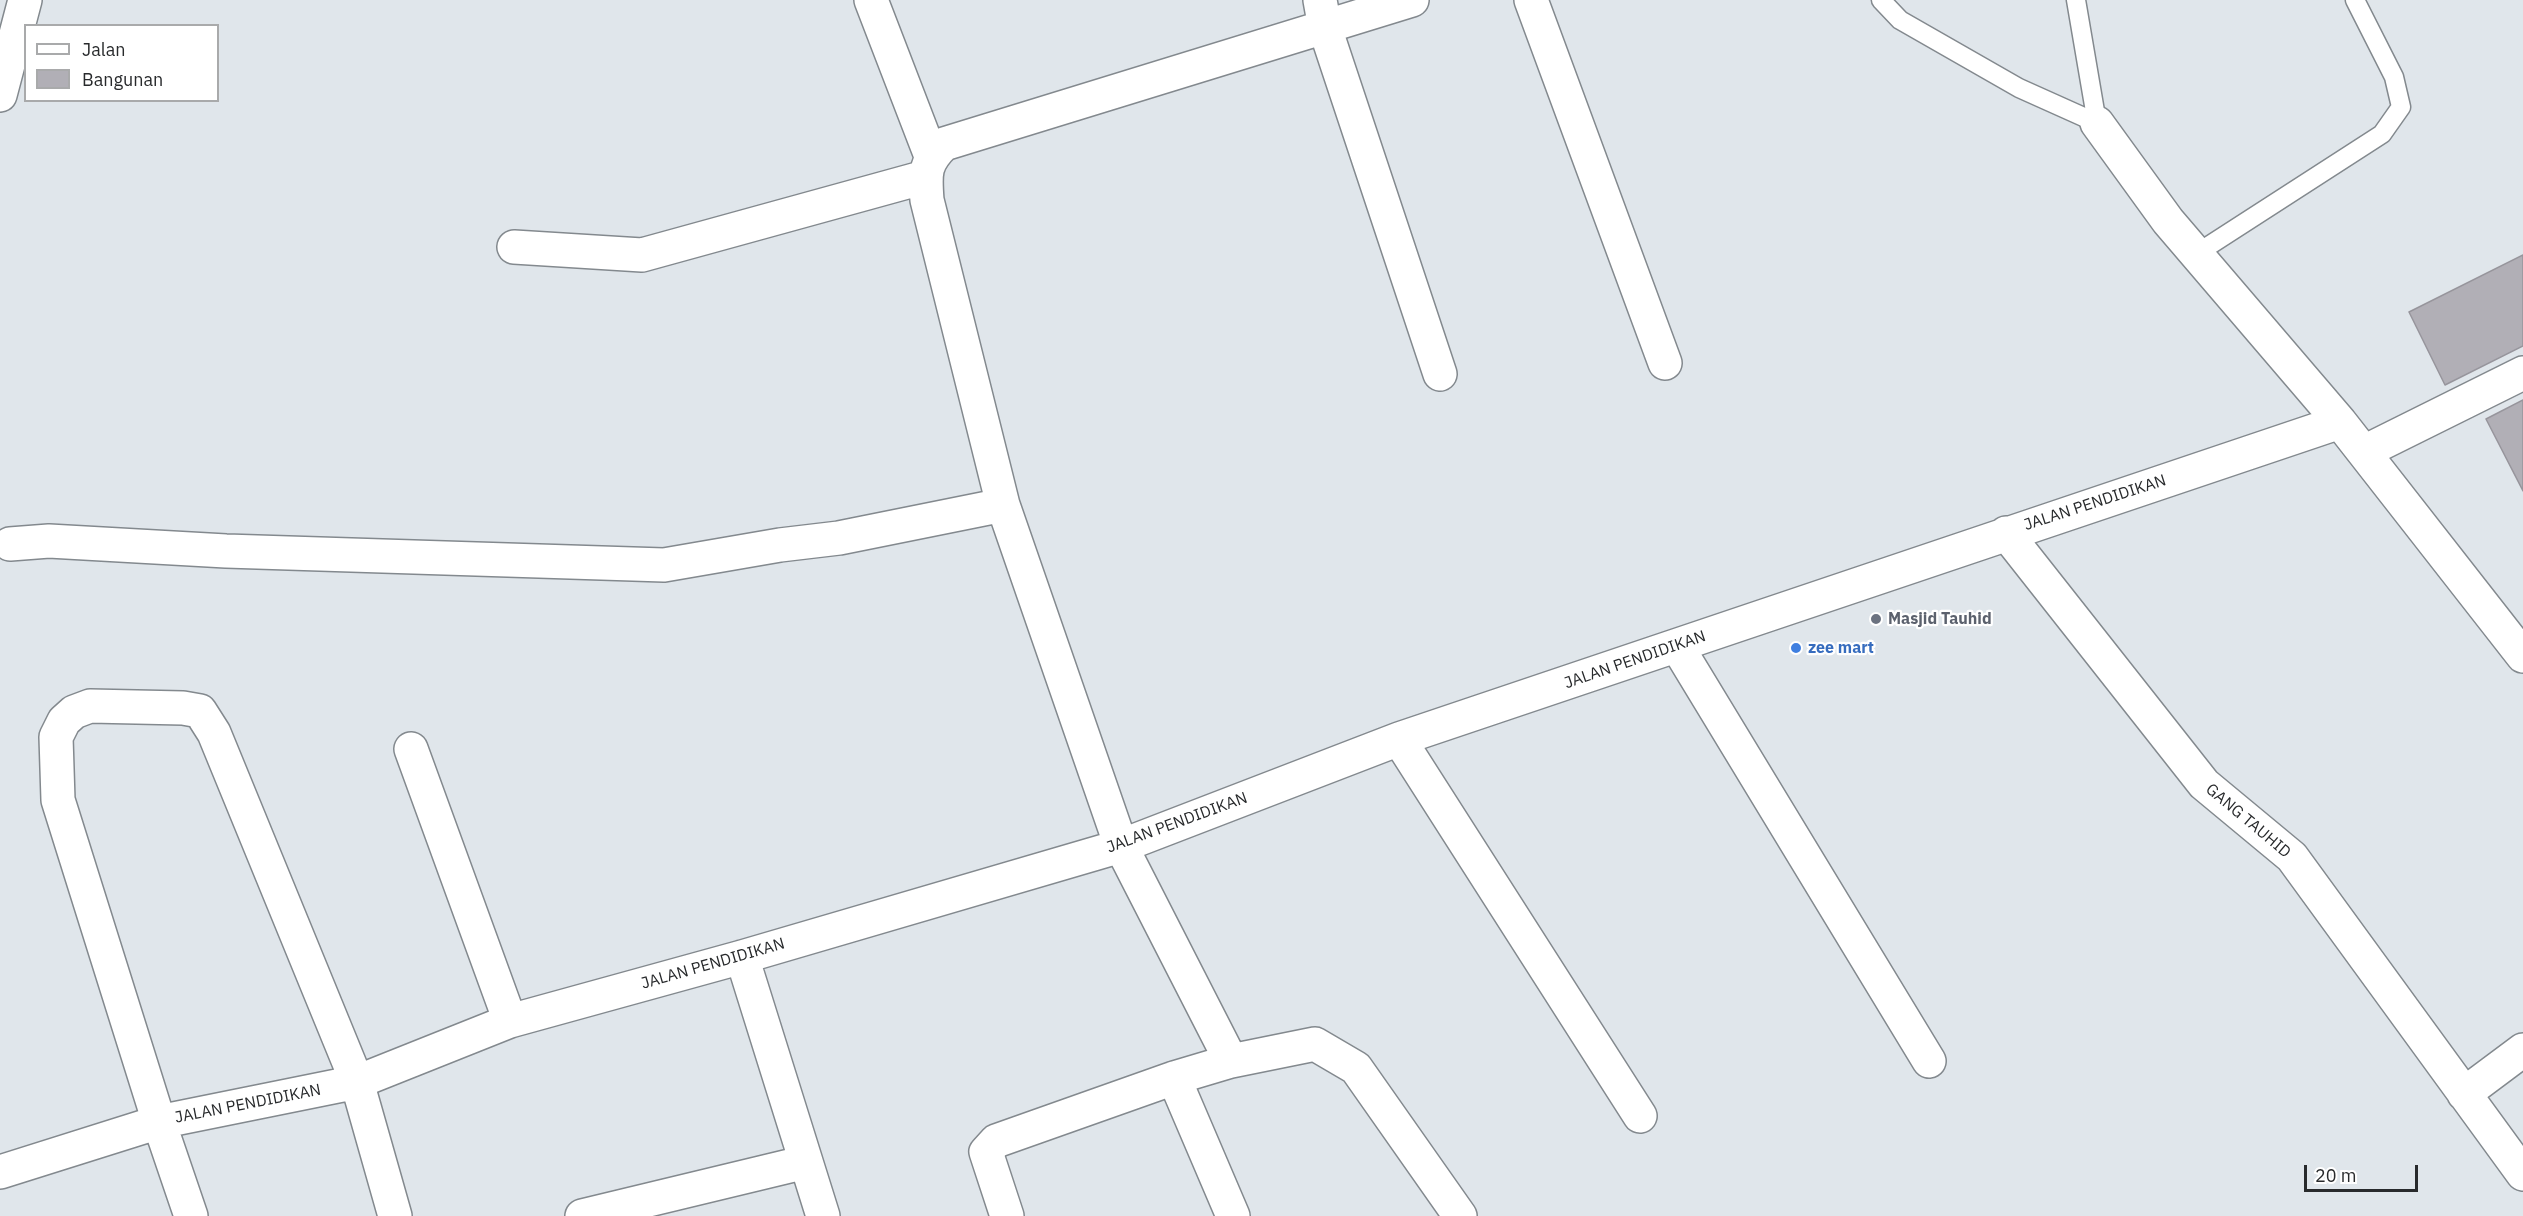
<!DOCTYPE html>
<style>
body{margin:0}
#map{position:relative;width:2523px;height:1216px;overflow:hidden;background:#e0e6eb;font-family:"IBM Plex Sans",sans-serif}
canvas{display:block}
.legend{position:absolute;left:24px;top:24px;width:195px;height:78px;box-sizing:border-box;background:#fff;border:2px solid #a9aaab;margin:0;padding:8px 10px;list-style:none;font-size:18px;color:#282a2c}
.legend li{display:flex;align-items:center;gap:12px;height:30px}
.legend b{width:30px;border:2px solid #a9aaab}
.scale{position:absolute;left:2304px;top:1165px;width:114px;height:27px;box-sizing:border-box;border:3px solid #282a2c;border-top:0;padding-left:8px;font-size:18px;line-height:21px;white-space:nowrap;color:#282a2c;-webkit-text-stroke:4px #fff;paint-order:stroke}
</style>
<div id="map">
<canvas width="2523" height="1216"></canvas>
<ul class="legend">
<li><b style="height:8px;background:#fff"></b>Jalan</li>
<li><b style="height:16px;background:#b1afb6"></b>Bangunan</li>
</ul>
<div class="scale">20 m</div>
</div>
<script>
const ctx = document.querySelector('canvas').getContext('2d');
ctx.lineJoin = 'round';
function fill(path, color) { ctx.fillStyle = color; ctx.fill(path, 'evenodd'); }
function strokePath(path, color, width, dash) { ctx.strokeStyle = color; ctx.lineWidth = width; ctx.lineCap = dash ? 'butt' : 'round'; ctx.setLineDash(dash || []); ctx.stroke(path); }
function label(font, color, halo, rows, align = 'center') {
  ctx.font = font + ' "IBM Plex Sans",sans-serif'; ctx.lineWidth = 4.5; ctx.setLineDash([]); ctx.textBaseline = 'middle'; ctx.strokeStyle = halo; ctx.fillStyle = color; for (const [text, x, y, turn = 0] of rows) {
    ctx.save(); ctx.translate(x, y); ctx.rotate((+turn || 0) * Math.PI / 180); ctx.textAlign = isNaN(turn) ? turn : align; if (halo) ctx.strokeText(text, 0, 0); ctx.fillText(text, 0, 0); ctx.restore();
  }
}
const building = new Path2D(`
 M2523,255V346L2445,385L2409,312Z
 M2523,400V491L2486,419Z`);
const lane = new Path2D(`
 M1881,0L1900,20L2019,88L2097,123
 M2076,0L2097,123
 M2196,254L2382,134L2401,107L2394,77L2355,0`);
const street = new Path2D(`
 M871,0L931,156
 M1320,0L1325,28L1440,374
 M1531,0L1665,363
 M0,95L25,0
 M2097,123L2168,221L2340,422L2523,656
 M514,247L642,255L925,177
 M2364,452L2523,373
 M2006,533L2204,784L2292,857L2523,1174
 M10,544L49,541L226,551L664,565L780,545L839,538L1003,505
 M1677,646L1929,1061
 M1399,739L1640,1116
 M411,749L510,1021
 M742,957L823,1216
 M1231,1061L1121,846L1003,505L927,200C925,174 924,163 944,144L1412,0
 M1174,1078L1233,1216
 M2464,1094L2523,1050
 M0,1172L159,1122L357,1082L510,1021L742,957L1121,846L1399,739L2340,422
 M191,1216L159,1122L58,800L56,737L64,721L74,712L90,706L183,708L200,711L214,733L357,1082L395,1216
 M582,1216L806,1162
 M1007,1216L986,1152L996,1141L1174,1078L1231,1061L1315,1044L1356,1068L1460,1216`);
const markers = [
 [1876,619,6,"#6b7280"],
 [1796,648,6,"#3f7fe0"]
];
const streetNames = [
 ["JALAN PENDIDIKAN",2095,503,-18],
 ["JALAN PENDIDIKAN",1635,660,-19],
 ["GANG TAUHID",2248,821,40],
 ["JALAN PENDIDIKAN",1177,823,-20],
 ["JALAN PENDIDIKAN",713,964,-16],
 ["JALAN PENDIDIKAN",248,1104,-11]
];
const worshipNames = [
 ["Masjid Tauhid",1888,619]
];
const shopNames = [
 ["zee mart",1808,648]
];
fill(building, '#b1afb6');
strokePath(building, '#97959c', 1.5);
strokePath(lane, '#83898e', 21);
strokePath(street, '#83898e', 36);
strokePath(lane, '#fff', 18);
strokePath(street, '#fff', 33);
for (const [x, y, r, color] of markers) { const dot = new Path2D(); dot.arc(x, y, r, 0, 2 * Math.PI); ctx.fillStyle = color; ctx.fill(dot); strokePath(dot, '#fff', 2); }
label('16px', '#282a2c', '#fff', streetNames);
label('bold 16px', '#5b616d', '#fff', worshipNames, 'left');
label('bold 16px', '#366cbe', '#fff', shopNames, 'left');
</script>
